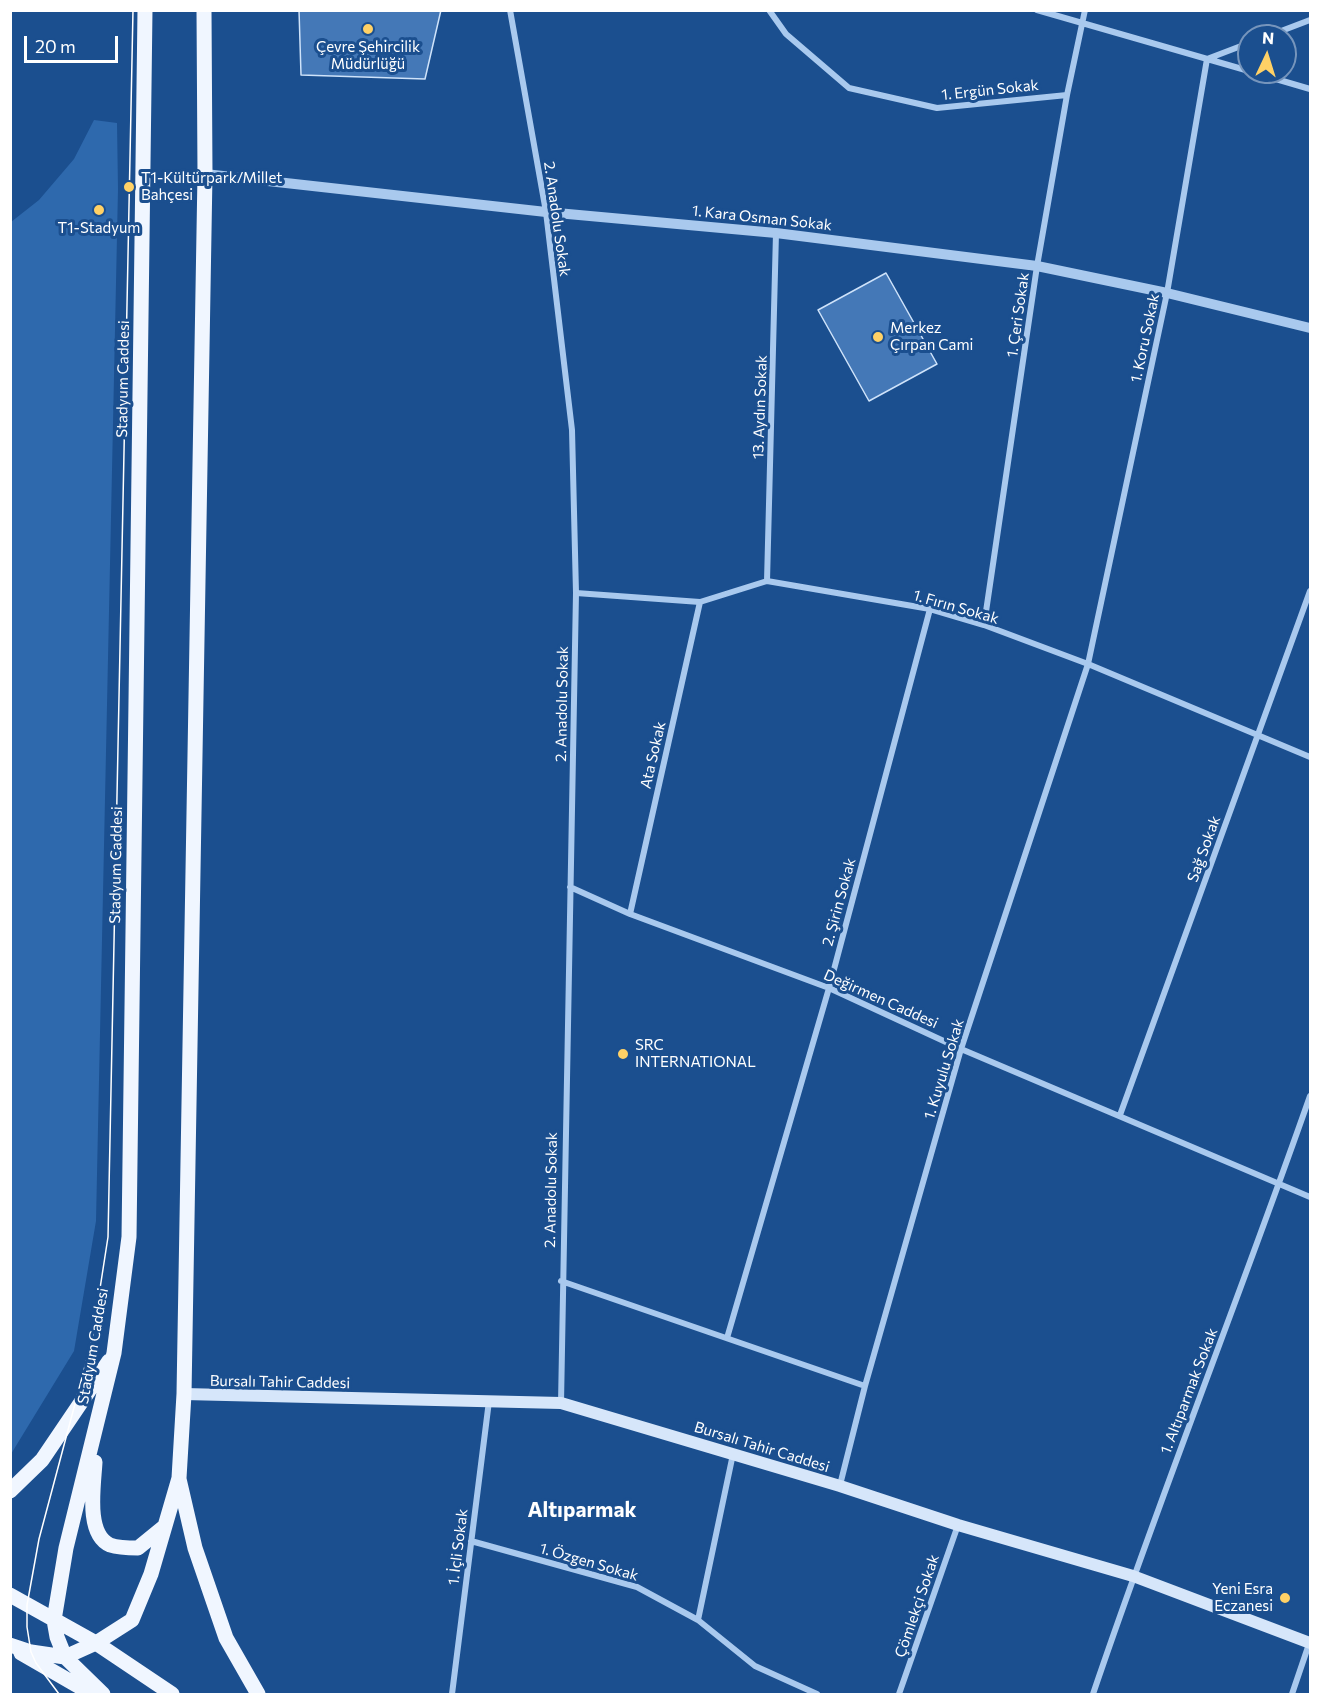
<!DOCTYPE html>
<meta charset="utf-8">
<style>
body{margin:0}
#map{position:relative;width:1321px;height:1705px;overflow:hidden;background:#1b4f8f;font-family:Commissioner,sans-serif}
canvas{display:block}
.frame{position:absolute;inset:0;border:12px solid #fff;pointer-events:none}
.north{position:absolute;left:1237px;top:24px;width:60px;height:60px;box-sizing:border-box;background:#1b4f8f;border:2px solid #7695bc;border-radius:50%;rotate:4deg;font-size:16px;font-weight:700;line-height:24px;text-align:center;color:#fff}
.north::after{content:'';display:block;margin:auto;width:21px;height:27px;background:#ffd166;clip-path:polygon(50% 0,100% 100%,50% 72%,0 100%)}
.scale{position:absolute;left:24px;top:36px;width:94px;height:27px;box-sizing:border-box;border:3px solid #fff;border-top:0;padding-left:8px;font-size:18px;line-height:21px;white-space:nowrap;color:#fff;-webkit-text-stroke:4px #1b4f8f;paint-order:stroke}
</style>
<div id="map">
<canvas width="1321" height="1705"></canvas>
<div class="frame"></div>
<div class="north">N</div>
<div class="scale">20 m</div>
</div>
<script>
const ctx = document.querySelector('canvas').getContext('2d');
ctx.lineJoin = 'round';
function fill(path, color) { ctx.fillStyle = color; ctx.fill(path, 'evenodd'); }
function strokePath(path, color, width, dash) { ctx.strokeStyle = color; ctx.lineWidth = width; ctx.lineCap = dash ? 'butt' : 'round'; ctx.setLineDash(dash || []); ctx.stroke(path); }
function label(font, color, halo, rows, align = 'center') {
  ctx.font = font + ' Commissioner,sans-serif'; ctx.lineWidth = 6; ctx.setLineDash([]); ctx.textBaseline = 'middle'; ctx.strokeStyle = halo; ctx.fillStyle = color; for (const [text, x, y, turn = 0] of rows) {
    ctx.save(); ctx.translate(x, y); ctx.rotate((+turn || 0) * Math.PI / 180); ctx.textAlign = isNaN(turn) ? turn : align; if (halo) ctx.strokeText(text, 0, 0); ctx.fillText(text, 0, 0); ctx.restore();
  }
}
const green = new Path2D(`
 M94,120L117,123L118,189L96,1221L74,1351L11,1454V222L39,200L74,159Z`);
const building = new Path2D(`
 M299,10H441L425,79L301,75Z
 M886,273L937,364L869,401L818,310Z`);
const minor = new Path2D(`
 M510,10L546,212L572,430L576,593L561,1403
 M769,10L786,34L849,88L937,108L1067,95
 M1037,10L1249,71
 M1268,36L1310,20
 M1252,72L1310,89
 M767,581L776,233
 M576,593L700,602L767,581L930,609L984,625L1088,664L1310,757
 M984,625L1037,266L1067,95L1085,10
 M570,887L630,914L829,988L961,1049L1310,1197
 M630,914L700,602
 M1120,1115L1310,591
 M561,1281L865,1386
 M727,1338L829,988L930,609
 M840,1485L865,1386L961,1049L1088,664L1167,293L1207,59L1249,43
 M471,1541L637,1587L698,1620L755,1666L817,1694
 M698,1620L733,1454
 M452,1694L489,1401
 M899,1694L958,1525
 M1093,1694C1161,1493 1240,1296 1310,1096
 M1292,1694L1310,1641`);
const tertiary = new Path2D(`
 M205,174L546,212L776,233L1037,266L1167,293L1310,328`);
const secondary = new Path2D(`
 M184,1394L561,1403L840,1486L958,1525L1133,1576L1310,1643`);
const primary = new Path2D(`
 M95,1462C94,1484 85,1534 110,1545C119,1548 129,1548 138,1548L165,1526
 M179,1479L195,1548L226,1638L258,1694
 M10,1491L42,1460L109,1361
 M10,1595L96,1643L172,1694
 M10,1645L31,1652L65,1657L96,1643L132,1620L151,1574L179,1478L184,1394L205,174L204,10
 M21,1653L92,1694
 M103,1694L65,1657L57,1637L54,1620L66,1548L114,1353L129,1237L145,10`);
const tram = new Path2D(`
 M59,1694L36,1663L31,1652L27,1627V1605L39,1539L92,1340L108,1237L133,10`);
const markers = [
 [368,29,6,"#ffd166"],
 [129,187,6,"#ffd166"],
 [99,210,6,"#ffd166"],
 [878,337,6,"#ffd166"],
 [623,1054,6,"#ffd166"],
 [1285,1598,6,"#ffd166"]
];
const poiNames = [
 ["Çevre Şehircilik",368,47,"center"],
 ["Müdürlüğü",368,64,"center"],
 ["T1-Kültürpark/Millet",141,178],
 ["Bahçesi",141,195],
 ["T1-Stadyum",99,228,"center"],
 ["Merkez",890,328],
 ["Çırpan Cami",890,345],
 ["SRC",635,1045],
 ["INTERNATIONAL",635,1062],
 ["Yeni Esra",1273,1589,"right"],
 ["Eczanesi",1273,1606,"right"]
];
const streetNames = [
 ["1. Ergün Sokak",990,90,-6],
 ["1. Kara Osman Sokak",762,218,6],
 ["2. Anadolu Sokak",557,219,82],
 ["1. Çeri Sokak",1018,315,-82],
 ["1. Koru Sokak",1145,338,-78],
 ["Stadyum Caddesi",123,379,-89],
 ["13. Aydın Sokak",760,407,-88],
 ["1. Fırın Sokak",956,607,16],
 ["2. Anadolu Sokak",562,704,-89],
 ["Ata Sokak",653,755,-77],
 ["Sağ Sokak",1204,849,-70],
 ["Stadyum Caddesi",116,865,-89],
 ["2. Şirin Sokak",839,902,-75],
 ["Değirmen Caddesi",881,999,24],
 ["1. Kuyulu Sokak",944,1069,-73],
 ["2. Anadolu Sokak",551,1190,-89],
 ["Stadyum Caddesi",93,1346,-80],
 ["Bursalı Tahir Caddesi",280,1382,1],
 ["1. Altıparmak Sokak",1189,1391,-69],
 ["Bursalı Tahir Caddesi",762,1447,17],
 ["1. İçli Sokak",458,1547,-83],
 ["1. Özgen Sokak",589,1562,16],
 ["Çömlekçi Sokak",917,1606,-71]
];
const districtNames = [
 ["Altıparmak",582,1510]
];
fill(green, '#2e69ad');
fill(building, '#4478b7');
strokePath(building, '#cfe3fa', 1.5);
strokePath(minor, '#a9c9ee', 6);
strokePath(tertiary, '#a9c9ee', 10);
strokePath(secondary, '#d6e6fa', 12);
strokePath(primary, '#f0f6ff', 15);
strokePath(tram, '#fff', 1.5);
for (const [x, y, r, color] of markers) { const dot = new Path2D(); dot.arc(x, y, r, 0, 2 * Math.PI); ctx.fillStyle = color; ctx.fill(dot); strokePath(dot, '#1b4f8f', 2); }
label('15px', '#fff', '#1b4f8f', poiNames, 'left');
label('15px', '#fff', '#1b4f8f', streetNames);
label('bold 21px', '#fff', '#1b4f8f', districtNames);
</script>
